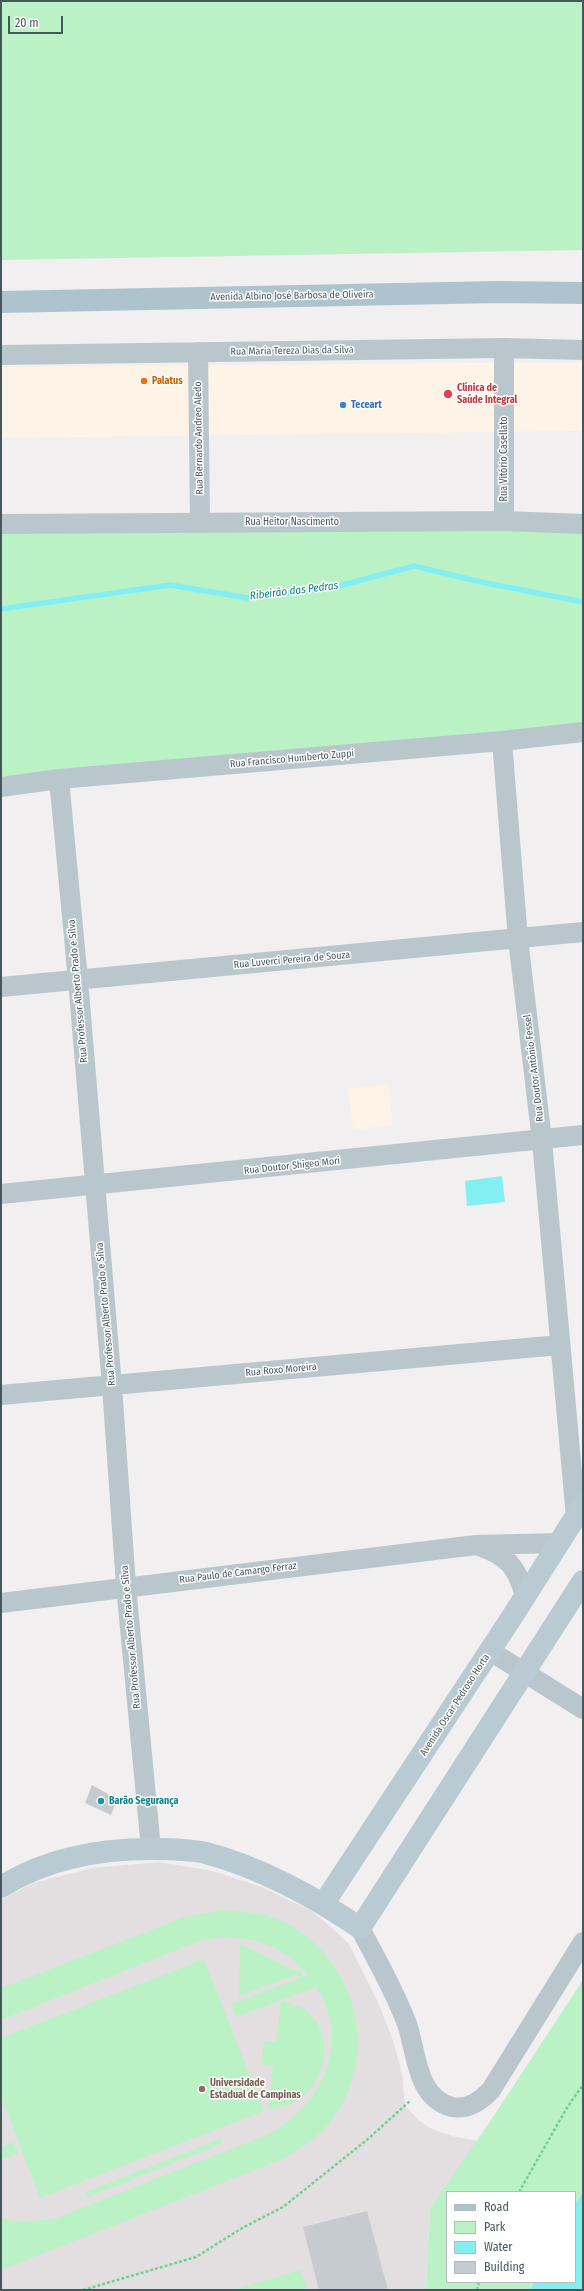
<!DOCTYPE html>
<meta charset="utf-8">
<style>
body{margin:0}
#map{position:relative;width:584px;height:2291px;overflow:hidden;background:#f1efef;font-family:"Fira Sans Condensed",sans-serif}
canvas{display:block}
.frame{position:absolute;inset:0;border:2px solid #46565d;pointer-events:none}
.legend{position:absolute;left:446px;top:2191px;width:130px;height:92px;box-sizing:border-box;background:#fff;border:1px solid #b5bbbe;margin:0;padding:5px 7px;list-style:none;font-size:12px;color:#46565d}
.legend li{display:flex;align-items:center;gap:8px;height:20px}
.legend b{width:20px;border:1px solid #b5bbbe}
.scale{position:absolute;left:8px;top:16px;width:55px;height:18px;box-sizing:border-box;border:2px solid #46565d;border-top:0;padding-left:5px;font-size:12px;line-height:14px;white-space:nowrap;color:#46565d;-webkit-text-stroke:3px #fff;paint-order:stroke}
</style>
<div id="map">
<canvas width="584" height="2291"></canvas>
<div class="frame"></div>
<ul class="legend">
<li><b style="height:5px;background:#adc4cf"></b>Road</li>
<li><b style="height:11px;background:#baf2c6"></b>Park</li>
<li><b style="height:11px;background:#84eff2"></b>Water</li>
<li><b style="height:11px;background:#c5cbcf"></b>Building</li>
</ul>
<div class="scale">20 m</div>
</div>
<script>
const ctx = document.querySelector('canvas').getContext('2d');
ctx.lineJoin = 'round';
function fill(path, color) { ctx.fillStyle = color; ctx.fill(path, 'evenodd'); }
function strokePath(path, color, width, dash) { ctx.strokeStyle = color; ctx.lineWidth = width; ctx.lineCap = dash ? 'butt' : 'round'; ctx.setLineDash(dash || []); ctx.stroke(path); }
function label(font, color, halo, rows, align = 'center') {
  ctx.font = font + ' "Fira Sans Condensed",sans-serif'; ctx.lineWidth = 3; ctx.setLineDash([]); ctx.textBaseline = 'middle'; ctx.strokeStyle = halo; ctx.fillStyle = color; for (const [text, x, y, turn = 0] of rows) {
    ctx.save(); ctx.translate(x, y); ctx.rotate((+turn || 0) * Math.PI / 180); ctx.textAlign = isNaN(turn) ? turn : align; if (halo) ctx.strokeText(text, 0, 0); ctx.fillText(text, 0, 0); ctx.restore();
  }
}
const commercial = new Path2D(`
 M461,363H583V431L1,438V367Z
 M388,1084L393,1125L353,1130L348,1089Z`);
const education = new Path2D(`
 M159,1862L213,1871L259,1886L312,1911L332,1928L349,1944L377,2000L393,2040L402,2073L405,2105L418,2120L432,2129L452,2136L477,2141L430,2208L426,2290H1V1900L33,1883L92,1868Z`);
const green = new Path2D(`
 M1,1H583V250L1,260Z
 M1,524H583V732L1,787Z
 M223,1910C242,1911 261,1912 279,1920C353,1952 382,2048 336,2114C321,2136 301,2150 278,2161L1,2270V2218L19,2222L54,2219L269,2134C322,2106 352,2041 316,1987L236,2017L231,2004L308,1975C281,1941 238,1931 197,1942L1,2020V1988L185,1917Z
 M240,1944L296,1971L301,1970L303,1975L300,1977L295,1975L239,1996Z
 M204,1959L264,2111L40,2198L1,2097V2038Z
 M583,1980V2290H426L430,2208L493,2117ZM447,2192H575V2282H447Z
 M281,2001C292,2004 303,2006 311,2015C336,2041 324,2086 295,2102C287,2106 276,2107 268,2109L273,2066L261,2064L264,2041L276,2042Z
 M222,2138L223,2143L88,2197L86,2192Z
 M13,2142L18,2153L1,2160V2147Z
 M301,2270L307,2290H232Z`);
const water = new Path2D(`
 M502,1176L505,1202L467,1206L465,1181Z
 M583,2193V2290H530L534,2282H575V2204Z`);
const stream = new Path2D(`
 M1,609L170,585L248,598L331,588L414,566L481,582L583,602`);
const building = new Path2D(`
 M92,1785L117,1799L111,1815L85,1803Z
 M367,2211L388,2290H319L303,2227Z`);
const path = new Path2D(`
 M519,2192L568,2106L583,2085
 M83,2290L196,2257L242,2228L283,2207L368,2139L411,2100
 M477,2290L479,2282`);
const street = new Path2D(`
 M504,348V521
 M198,352L200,523
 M1,355L504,348L583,350
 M1,524L504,521L583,524
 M502,741L518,939L542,1141L576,1517
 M59,779L78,980L112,1386L126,1586L151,1849
 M1,787L59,779L502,741L583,732
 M1,987L583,932
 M1,1194L583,1135
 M1,1395L560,1345
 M479,1546C508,1556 517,1567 525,1596
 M1,1603L476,1545L559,1543
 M490,1651L583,1709
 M360,1928C376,1959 395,1991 407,2024C417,2053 416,2098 452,2107C467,2110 481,2101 491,2090L583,1942`);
const secondary = new Path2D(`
 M1,1887C47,1858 98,1849 151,1849C169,1849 188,1849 206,1853C259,1867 315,1897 360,1928L583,1581
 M324,1903L512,1617L583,1505`);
const primary = new Path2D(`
 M1,302L498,292L583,293`);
const markers = [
 [144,381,4,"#e8710a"],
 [448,394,5,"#e0444e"],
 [343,405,4,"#3f7fe0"],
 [101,1801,4,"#0f9aa8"],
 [202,2089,4,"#8d6e63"]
];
const streetNames = [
 ["Avenida Albino José Barbosa de Oliveira",292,296,-1],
 ["Rua Maria Tereza Dias da Silva",292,351,-1],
 ["Rua Bernardo Andreo Aledo",199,438,-91],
 ["Rua Vitório Casellato",504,459,-90],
 ["Rua Heitor Nascimento",292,522],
 ["Rua Francisco Humberto Zuppi",292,759,-5],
 ["Rua Luverci Pereira de Souza",292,960,-5],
 ["Rua Professor Alberto Prado e Silva",78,991,-95],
 ["Rua Doutor Antônio Fessel",534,1068,-97],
 ["Rua Doutor Shigeo Mori",292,1166,-6],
 ["Rua Professor Alberto Prado e Silva",106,1314,-95],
 ["Rua Roxo Moreira",281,1370,-5],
 ["Rua Paulo de Camargo Ferraz",238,1573,-7],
 ["Rua Professor Alberto Prado e Silva",131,1637,-95],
 ["Avenida Oscar Pedroso Horta",455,1705,-57]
];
const foodNames = [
 ["Palatus",152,381]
];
const healthNames = [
 ["Clínica de",457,388],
 ["Saúde Integral",457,400]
];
const shopNames = [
 ["Teceart",351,405]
];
const cultureNames = [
 ["Barão Segurança",109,1801]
];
const educationNames = [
 ["Universidade",210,2083],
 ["Estadual de Campinas",210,2095]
];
const waterNames = [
 ["Ribeirão das Pedras",294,591,-7]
];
fill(commercial, '#fdf3e7');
fill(education, '#e3dfe1');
fill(green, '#baf2c6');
fill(water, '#84eff2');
strokePath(stream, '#84eff2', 5.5);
fill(building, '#c5cbcf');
strokePath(path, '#70d290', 2.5, [3, 2]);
strokePath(street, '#b9c7cd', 20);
strokePath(secondary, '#b9cad2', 22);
strokePath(primary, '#adc4cf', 22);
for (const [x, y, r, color] of markers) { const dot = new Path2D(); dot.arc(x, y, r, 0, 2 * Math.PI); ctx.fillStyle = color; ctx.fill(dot); strokePath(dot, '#fff', 1.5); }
label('10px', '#46565d', '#fff', streetNames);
label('bold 10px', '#c56008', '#fff', foodNames, 'left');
label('bold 10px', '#be3a42', '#fff', healthNames, 'left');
label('bold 10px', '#366cbe', '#fff', shopNames, 'left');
label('bold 10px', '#0d838f', '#fff', cultureNames, 'left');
label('bold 10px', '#785e54', '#fff', educationNames, 'left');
label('italic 11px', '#077f82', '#fff', waterNames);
</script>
